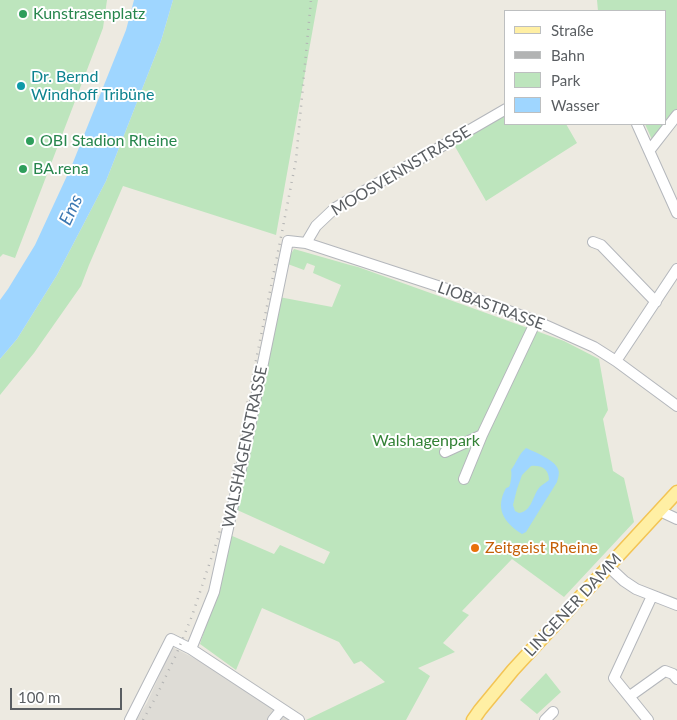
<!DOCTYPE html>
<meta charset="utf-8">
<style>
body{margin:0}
#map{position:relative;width:677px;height:720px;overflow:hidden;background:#edeae1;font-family:Lato,sans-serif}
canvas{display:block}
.legend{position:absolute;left:504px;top:10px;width:162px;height:115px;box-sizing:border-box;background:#fff;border:1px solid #bdbfc0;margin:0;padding:6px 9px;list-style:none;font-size:15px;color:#5a5e62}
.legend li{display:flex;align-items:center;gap:10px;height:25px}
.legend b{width:25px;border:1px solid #bdbfc0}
.scale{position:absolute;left:10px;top:688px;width:112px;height:22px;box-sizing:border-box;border:2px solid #5a5e62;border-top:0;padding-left:6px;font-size:15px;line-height:18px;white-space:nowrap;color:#5a5e62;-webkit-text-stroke:4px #fff;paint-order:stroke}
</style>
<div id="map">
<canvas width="677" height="720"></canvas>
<ul class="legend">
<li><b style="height:6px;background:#ffefa4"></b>Straße</li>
<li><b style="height:6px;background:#b2b3b3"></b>Bahn</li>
<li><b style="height:14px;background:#bde5bd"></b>Park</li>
<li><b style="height:14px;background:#9fd6ff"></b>Wasser</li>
</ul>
<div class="scale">100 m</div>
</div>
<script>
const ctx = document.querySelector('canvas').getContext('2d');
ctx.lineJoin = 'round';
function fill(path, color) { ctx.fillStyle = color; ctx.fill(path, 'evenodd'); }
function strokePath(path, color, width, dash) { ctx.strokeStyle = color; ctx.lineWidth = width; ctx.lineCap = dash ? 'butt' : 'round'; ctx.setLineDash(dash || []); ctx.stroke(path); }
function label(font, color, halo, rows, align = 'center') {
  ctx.font = font + ' Lato,sans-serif'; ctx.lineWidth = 4; ctx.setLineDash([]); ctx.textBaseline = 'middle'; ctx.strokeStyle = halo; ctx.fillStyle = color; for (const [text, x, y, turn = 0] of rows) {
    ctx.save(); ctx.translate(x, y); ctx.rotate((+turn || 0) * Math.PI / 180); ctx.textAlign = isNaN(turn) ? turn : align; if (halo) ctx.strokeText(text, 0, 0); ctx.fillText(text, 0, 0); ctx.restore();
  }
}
const industrial = new Path2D(`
 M172,647L198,660L293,720H136L147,703Z`);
const green = new Path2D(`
 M0,0H107L103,28L15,258L3,254L0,257Z
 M173,0H318L276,235L123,186L89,265L81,286L34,353L0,395V359L17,339L57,275L106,181L161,41Z
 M597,0H677V110L653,142L645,124H666V11H598Z
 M506,113V124H566L577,143L486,201L453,143Z
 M294,249L350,265L358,267L564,341L599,359L608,410L603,419L613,471L624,478L634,522L564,597L512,559L462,611L469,615L443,643L455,652L418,668L430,676L406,720H306L385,682L361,661L354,664L339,642L262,608L236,670L200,644L217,592L230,535L274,554L280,545L324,564L330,552L235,509L279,297L332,307L341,285L313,273L315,266L307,263L304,270L285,263Z
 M546,673L561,692L537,714L520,700Z`);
const water = new Path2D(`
 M134,0H173L161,41L106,181L57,275L17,339L0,359V300L8,289L35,245L72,165L126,30Z
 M526,448C535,452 555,460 558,469C560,473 558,478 557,482L526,532L522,534C503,522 495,508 506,488L509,487C511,484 512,473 511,470C517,462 518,455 526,448ZM531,466C541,465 549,469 549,480C546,483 541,485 539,488C532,497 532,511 519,513L515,511L513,505L517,489L522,475Z`);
const minor = new Path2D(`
 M637,124L677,213
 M649,151L677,115
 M593,242L601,245L656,302
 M306,243L316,226L335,208L506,109
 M616,361L677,269
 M445,452L482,435
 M464,479L482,435L536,321
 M660,511L677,519
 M609,567L624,581L636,589L677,605
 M191,649L214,592L246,446L288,241L306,243L459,293L536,321L594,347L616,361L677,406
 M630,696L665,671L673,674L677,679
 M130,720L171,639L191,649L299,720
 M273,720L282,709
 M545,720L553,712
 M648,720L614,678L652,596`);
const major = new Path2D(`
 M473,720L480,710L513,670L677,492`);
const rail = new Path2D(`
 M143,720L157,695L176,655L192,616L218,538L230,489L282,232L296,160L311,0`);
const markers = [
 [23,14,5,"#2e9e5b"],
 [21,86,5,"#0f9aa8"],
 [30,141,5,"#2e9e5b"],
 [23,169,5,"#2e9e5b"],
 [475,548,5,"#e8710a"]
];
const leisureNames = [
 ["Kunstrasenplatz",33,14],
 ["OBI Stadion Rheine",40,141],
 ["BA.rena",33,169]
];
const cultureNames = [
 ["Dr. Bernd",31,77],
 ["Windhoff Tribüne",31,95]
];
const streetNames = [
 ["MOOSVENNSTRASSE",401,171,-31],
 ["LIOBASTRASSE",491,306,20],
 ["WALSHAGENSTRASSE",245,447,-78],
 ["LINGENER DAMM",573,605,-47]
];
const parkNames = [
 ["Walshagenpark",426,441]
];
const foodNames = [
 ["Zeitgeist Rheine",485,548]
];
const waterNames = [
 ["Ems",71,210,-65]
];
fill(industrial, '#dedcd6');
fill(green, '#bde5bd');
fill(water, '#9fd6ff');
strokePath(minor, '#b4b7bc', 12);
strokePath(major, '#f3c454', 15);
strokePath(minor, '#fff', 10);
strokePath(major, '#ffefa4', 12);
strokePath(rail, '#b2b3b3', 2.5, [1, 6]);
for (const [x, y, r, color] of markers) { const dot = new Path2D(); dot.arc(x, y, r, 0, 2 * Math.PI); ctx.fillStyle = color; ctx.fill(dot); strokePath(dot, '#fff', 2); }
label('16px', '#27864d', '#fff', leisureNames, 'left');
label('16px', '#0d838f', '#fff', cultureNames, 'left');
label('16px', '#5a5e62', '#fff', streetNames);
label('16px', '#328135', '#fff', parkNames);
label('16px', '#c56008', '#fff', foodNames, 'left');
label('italic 18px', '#3b77b1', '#fff', waterNames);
</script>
